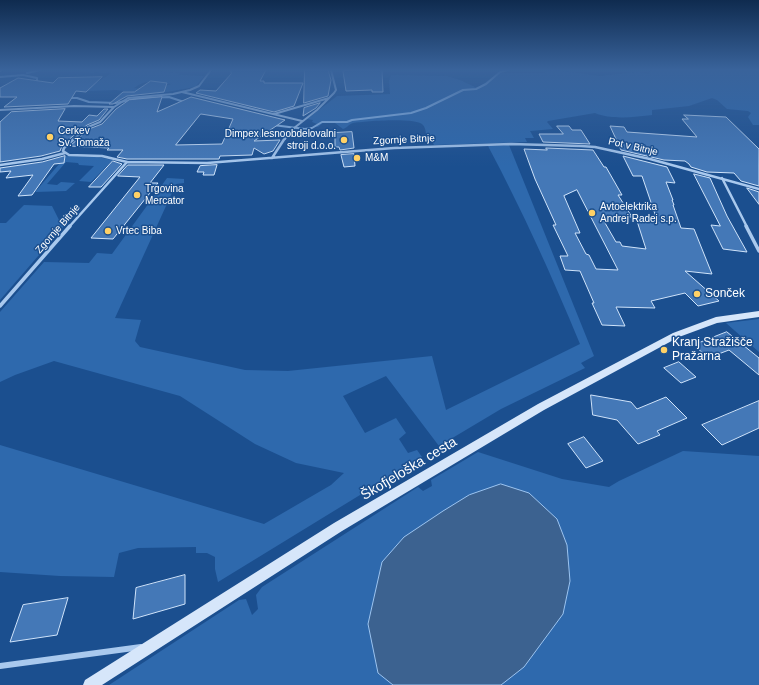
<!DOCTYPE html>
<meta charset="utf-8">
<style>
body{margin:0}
canvas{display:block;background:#1b4f8f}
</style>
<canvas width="759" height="685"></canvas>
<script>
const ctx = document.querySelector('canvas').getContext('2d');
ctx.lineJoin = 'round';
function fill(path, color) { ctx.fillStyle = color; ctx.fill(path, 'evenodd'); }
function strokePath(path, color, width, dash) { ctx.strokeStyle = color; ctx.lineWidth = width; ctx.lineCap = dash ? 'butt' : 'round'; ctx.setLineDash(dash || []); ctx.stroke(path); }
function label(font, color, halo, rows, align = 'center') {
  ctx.font = font + ' Arial,sans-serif'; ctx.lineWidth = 3; ctx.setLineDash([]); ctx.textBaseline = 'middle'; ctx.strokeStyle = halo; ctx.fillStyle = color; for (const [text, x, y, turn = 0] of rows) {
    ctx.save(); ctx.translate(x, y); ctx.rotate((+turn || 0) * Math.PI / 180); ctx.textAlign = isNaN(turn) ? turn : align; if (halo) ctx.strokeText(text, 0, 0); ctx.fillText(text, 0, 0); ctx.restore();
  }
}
const green = new Path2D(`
 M82,70H157L162,72L180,73L179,75L204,76L196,86L189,88L156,94L168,85L172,84C158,83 149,77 134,88L140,89L135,92L116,90L87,91L94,84L112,73L82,72Z
 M554,70L600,76L638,72L648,74L651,70H759V125H753L748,117L751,113L748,111L727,109L717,100L712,98L689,106L652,110V115C635,117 611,120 595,113L548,121L547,122L553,129L530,131L534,138H525L527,142L434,145L432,141L427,140C426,135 426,128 423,125C418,117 364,121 353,123C349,124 347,128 343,129L335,123L324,122L318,127H315L317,124L312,122L313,120L307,119L337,96L390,94L389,81L391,75L447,76L460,80L477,88L499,73H545L546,71Z
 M509,145L594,356L581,363L585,368L501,409L439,446L386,376L343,396L365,433L396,418L406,433L399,439L408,453L417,450L422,457L218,582L215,569V557L207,553H196V547L138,548L119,553L114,577L60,576L0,572V445L264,524L331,485L344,473L296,463L255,444L180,396L54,361L15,375L0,382V312L44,262L89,263L97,253L112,254L167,178L184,179V183L176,184L115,318L141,320L135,341L140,347L245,370L288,371L432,356L446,410L580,344C552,276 522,210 488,146Z
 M61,156L97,157L113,160L91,182L79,181L94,166L79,165L78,163L66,162L47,184L57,185L61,182L75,183L66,191L35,192L60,163Z
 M24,205L52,206L61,224L65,225L0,300V223H6Z
 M759,319V352L726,323Z
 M683,451L759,456V685H109L239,600L246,599L252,615L258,609L256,595L262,587L418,487L423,491L432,486L431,480L478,452L562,479L609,487L619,481Z`);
const water = new Path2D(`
 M501,484L529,493L557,519L567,545L570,581L563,614L524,667L501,685H393L378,673L368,624L382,562L404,537L443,511L469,495Z`);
const stream = new Path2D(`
 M27,73L40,70
 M0,77L23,75L37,78V85
 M68,98H77L89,102L116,103L139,98L169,97L187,103
 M273,125L305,129L312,128L322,122H347L352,120L411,113L426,108L463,90L476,89L486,84L500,72L508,70`);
const building = new Path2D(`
 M231,70H266L260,81H264V83H303L294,106L274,112L196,93L200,90L216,91L231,74Z
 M305,70H328L331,80L328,96L304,103Z
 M364,70H382L383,92H372V90L346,91L343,71Z
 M102,77L86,92L76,91L68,104L4,107L17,97H0V88L18,78L53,83L58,78Z
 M151,81L167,83L164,92L127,96L113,104H109L123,92H134Z
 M162,97L157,112L191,97L285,120L254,141L280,140L273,151L264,154L254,148L252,155L220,156L219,159H127L117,157L123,150H107L109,148L70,146L89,129L102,124L116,109L129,100ZM201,114L233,119L222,144L176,145Z
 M320,103L316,108L303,116L304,108Z
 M65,109L58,121L82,122L89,115L97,116L104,109H108L99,120L87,125L73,136L62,146L60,151L41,156L0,162V122L11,112Z
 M684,115L726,117L759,149V186L741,181L734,173L707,172L691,167L689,164L685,161L664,160L621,150L610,126L624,127L627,132L697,137L682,119H688Z
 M557,126H569L572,130H581L590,144L543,142L539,134H563Z
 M352,132L354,148L340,150L339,147H335V133Z
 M546,148L593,150L604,167H606L622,195H618L632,217L601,216L616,242H620L622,246L646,249L637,221L658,223L642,176H633L623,156L667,167L675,183L666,182L673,200H672L674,205H673L681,228L694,229L712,274L685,271L719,301L698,306L685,293L651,301L655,308L616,307L625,326L602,325L592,303H594L580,271L565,270L560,256H568L553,225H556L535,179L524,149L547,150ZM577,190L598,231L618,270L596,269L589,255L586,254L575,233H580L564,196Z
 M354,154L355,166L344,167L341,155Z
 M65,156L64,163L54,164L32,195L18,196L33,175L6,178L11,171L0,172V168L42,162Z
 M113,161L122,164L101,187H89Z
 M128,165H164L150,183H158L113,239L91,238L140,177L118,176Z
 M217,165L214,175H203L204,172H197L200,166Z
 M694,174L710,178L727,216L747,252L723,249L711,225L720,226Z
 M747,188L759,192V204Z
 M727,332L759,358V375L729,350L708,358L694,345Z
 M679,362L696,377L681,383L664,368Z
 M591,395L631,402L637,409L666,397L687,418L657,431L660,435L638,444L617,420L593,415Z
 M759,401V428L722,445L702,425Z
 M584,437L603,461L586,468L568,444Z
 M185,575V604L133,619L136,588Z
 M68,598L57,635L10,642L23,605Z`);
const streetFar3 = new Path2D(`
 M0,71L2,70
 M182,92L302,121
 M0,110L74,106L114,107
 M274,114L329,98
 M74,139L88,127L100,122L114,107L128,98L173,94L190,90L199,86L211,70
 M285,139L289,132L317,110L334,93L336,90L331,70`);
const streetFar2 = new Path2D(`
 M272,158L285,138
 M127,162L207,163L394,148L511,144L581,146L595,147L650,159L759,189
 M0,165L42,159L65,153
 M722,178L747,227
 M69,227L127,162L102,156L69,155L63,151L64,148L75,138`);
const streetFar1 = new Path2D(`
 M746,226L759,251
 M0,306L70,226`);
const street = new Path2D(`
 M0,666L141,647`);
const secondary = new Path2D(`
 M759,311V317L717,323L679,337L544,410L342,531L102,685H83L85,680L334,523L538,404L673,333L716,317Z`);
const markers = [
 [50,137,4,"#ffd166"],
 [344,140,4,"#ffd166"],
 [357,158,4,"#ffd166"],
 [137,195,4,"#ffd166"],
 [592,213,4,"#ffd166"],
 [108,231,4,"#ffd166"],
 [697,294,4,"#ffd166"],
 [664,350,4,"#ffd166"]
];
const farPoinames = [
 ["Cerkev",58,131],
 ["Sv. Tomaža",58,143],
 ["Dimpex lesnoobdelovalni",336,134,"right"],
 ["stroji d.o.o.",336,146,"right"],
 ["M&M",365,158],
 ["Trgovina",145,189],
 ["Mercator",145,201],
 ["Avtoelektrika",600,207],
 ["Andrej Radej s.p.",600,219],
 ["Vrtec Biba",116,231]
];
const farStreetnames = [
 ["Zgornje Bitnje",404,140,-3],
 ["Pot v Bitnje",633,147,13],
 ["Zgornje Bitnje",58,229,-49]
];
const poiNames = [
 ["Sonček",705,294],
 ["Kranj Stražišče",672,343],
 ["Pražarna",672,357]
];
const nearStreetnames = [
 ["Škofjeloška cesta",409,469,-31]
];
fill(green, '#2e69ad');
fill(water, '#3c6290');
strokePath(water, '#9cc4f0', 1);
strokePath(stream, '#9cc4f0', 2);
fill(building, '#4478b7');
strokePath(building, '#cfe3fa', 1);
strokePath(streetFar3, '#a9c9ee', 2);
strokePath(streetFar2, '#a9c9ee', 2.5);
strokePath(streetFar1, '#a9c9ee', 3.5);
strokePath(street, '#a9c9ee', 6);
fill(secondary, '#d6e6fa');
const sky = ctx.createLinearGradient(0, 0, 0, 166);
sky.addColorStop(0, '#0f2b4f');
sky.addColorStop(0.42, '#39639b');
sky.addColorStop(1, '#39639b00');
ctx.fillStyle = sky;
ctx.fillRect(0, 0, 759, 166);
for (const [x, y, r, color] of markers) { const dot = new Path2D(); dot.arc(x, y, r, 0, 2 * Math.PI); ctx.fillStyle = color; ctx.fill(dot); strokePath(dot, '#1b4f8f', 1.5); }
label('10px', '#fff', '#1b4f8f', farPoinames, 'left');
label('10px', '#fff', '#1b4f8f', farStreetnames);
label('12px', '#fff', '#1b4f8f', poiNames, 'left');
label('14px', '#fff', '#1b4f8f', nearStreetnames);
</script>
